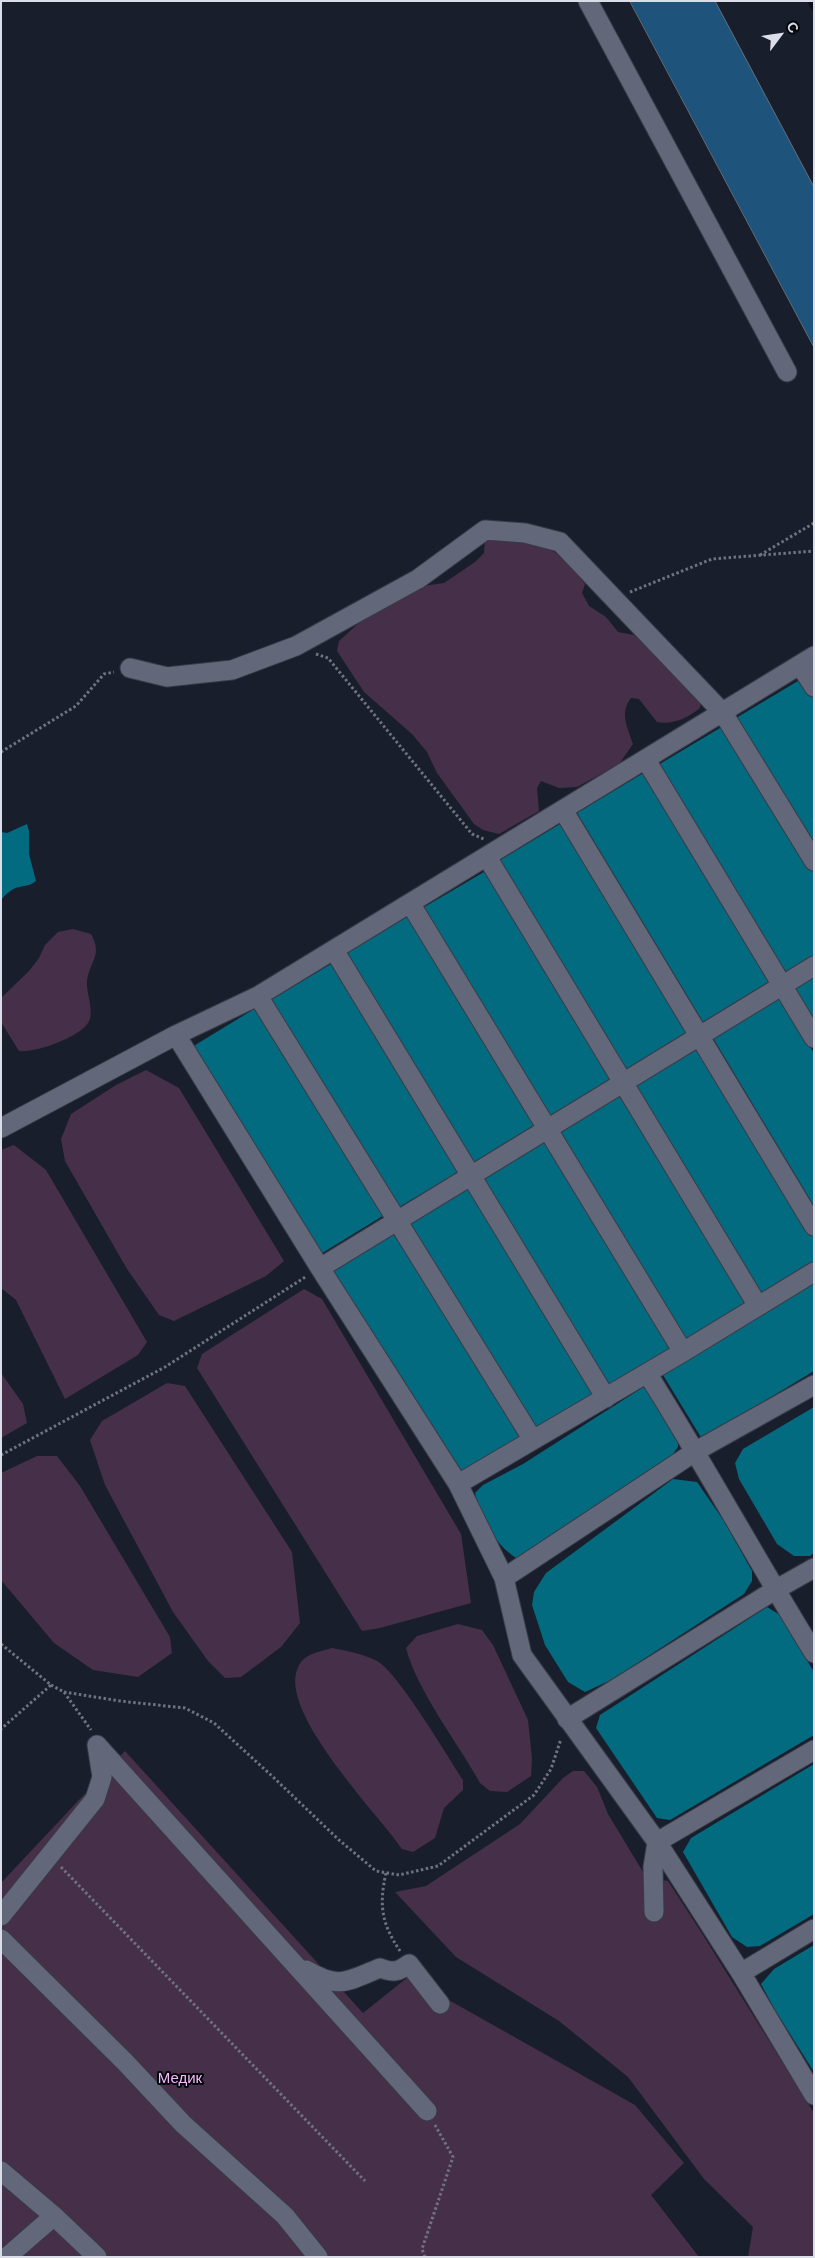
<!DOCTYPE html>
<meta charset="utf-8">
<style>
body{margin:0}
#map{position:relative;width:815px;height:2258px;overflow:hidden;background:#191e2c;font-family:Barlow,sans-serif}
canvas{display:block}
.frame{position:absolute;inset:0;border:2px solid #dbdee8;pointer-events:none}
.north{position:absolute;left:755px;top:10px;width:50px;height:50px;-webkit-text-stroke:4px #06080e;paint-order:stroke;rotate:59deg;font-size:14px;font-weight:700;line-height:20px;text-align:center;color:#dbdee8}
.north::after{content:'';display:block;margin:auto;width:18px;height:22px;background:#dbdee8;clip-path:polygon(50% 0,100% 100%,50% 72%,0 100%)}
</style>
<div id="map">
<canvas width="815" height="2258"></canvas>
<div class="frame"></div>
<div class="north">С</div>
</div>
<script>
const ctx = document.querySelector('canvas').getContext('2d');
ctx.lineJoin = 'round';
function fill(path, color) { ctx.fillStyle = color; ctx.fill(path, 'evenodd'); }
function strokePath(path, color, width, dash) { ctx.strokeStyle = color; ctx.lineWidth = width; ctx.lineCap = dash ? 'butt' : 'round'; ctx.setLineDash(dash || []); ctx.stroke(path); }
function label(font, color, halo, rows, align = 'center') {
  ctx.font = font + ' Barlow,sans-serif'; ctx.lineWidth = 4; ctx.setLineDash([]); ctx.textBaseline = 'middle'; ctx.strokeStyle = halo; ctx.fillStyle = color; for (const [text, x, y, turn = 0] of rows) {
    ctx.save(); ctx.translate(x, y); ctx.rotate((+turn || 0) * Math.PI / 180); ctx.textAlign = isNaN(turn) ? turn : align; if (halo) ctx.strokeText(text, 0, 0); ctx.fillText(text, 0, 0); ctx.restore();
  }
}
const green = new Path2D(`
 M485,538L541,541L568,563L585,584L582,593L589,606L606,617L618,632L634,635L697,694L701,703L700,708C688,718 673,725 657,722L639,699L631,698C619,712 628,729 633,744L619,764L577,787L559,788L541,781L537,788L539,811L499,834L483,830L474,824L437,773L427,752L412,734L364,692L337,651L339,641L370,613L423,586L444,583L475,562L484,553Z
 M73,929L91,934C103,956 90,960 87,981C86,993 93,1006 90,1019C85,1036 36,1053 19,1051L1,1022V998L29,971L39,958L45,945L58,932Z
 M146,1070L179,1088L284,1261L266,1276L174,1321L159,1315L127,1269L65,1161L61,1139L71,1114L116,1085Z
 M14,1145L46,1170L147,1342L138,1355L65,1399L16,1300L1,1288V1150Z
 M304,1289L322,1299L461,1534L471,1603L380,1628L362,1631L197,1368L202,1354Z
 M1,1373L23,1404L27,1423L1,1438Z
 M167,1383L185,1386L292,1552L300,1623L281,1647L241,1677L225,1678L208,1661L173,1612L105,1485L90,1440L102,1421Z
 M37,1456H57L80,1486L170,1637L172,1653L138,1677L93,1670L54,1643L1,1580V1473Z
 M458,1624L482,1630L493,1645L528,1720L532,1758L531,1776L507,1792L490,1791L480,1783C458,1743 417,1691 406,1648L417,1636Z
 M332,1648C348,1651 363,1654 377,1661C397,1671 448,1757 463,1780V1790L444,1808L435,1838L413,1852L402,1849C378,1813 269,1704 301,1662C307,1653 323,1651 332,1648Z
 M125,1751L363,2013L408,1977L635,2105L684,2163L651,2195L699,2257H1V1883Z
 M573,1771H584L597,1787L608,1814L646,1877L668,1881L703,1935L814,2113V2257H748L753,2227L704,2179L628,2077L559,2021L456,1957L395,1892L426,1886L520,1824L563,1778Z`);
const water = new Path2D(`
 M803,678L814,695V848L736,718Z
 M725,725L814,873V956L783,974L658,765Z
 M645,772L770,981L703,1022L577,813Z
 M565,821L691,1030L623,1071L497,862Z
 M27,824L29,831V854L36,881C30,886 27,885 20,887C12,888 6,894 1,900V832L7,833Z
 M489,869L614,1078L547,1119L421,909Z
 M410,915L536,1124L469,1165L343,955Z
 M336,961L462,1170L394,1210L269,1001Z
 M814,977V1025L793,990Z
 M780,997L814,1053V1206L713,1038Z
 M259,1006L386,1214L319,1255L192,1047Z
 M701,1047L814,1235V1263L759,1297L633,1087Z
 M625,1092L751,1301L683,1342L558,1133Z
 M547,1141L673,1350L605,1390L480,1181Z
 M475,1185L600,1394L533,1435L407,1226Z
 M399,1230L527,1438L460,1479L332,1272Z
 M814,1283V1371L702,1439L663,1375Z
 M645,1386L678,1441V1447L673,1454L516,1558C494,1543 481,1519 475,1493L483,1485L523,1464Z
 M814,1407V1553L810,1556H794L777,1544L739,1479L735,1463L743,1449Z
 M673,1479L697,1482L724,1521L752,1571V1581L744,1594L613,1679L585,1692L568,1682L545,1645L532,1605L534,1592L546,1573Z
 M767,1607L780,1615L814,1672V1735L670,1820L657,1818L596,1728L600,1715Z
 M814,1764V1914L760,1946L747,1947L732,1937L683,1852L691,1838Z
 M814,1945V2072L775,2010L761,1984L774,1969Z`);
const shadow = new Path2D(`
 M807,1H814V14Z`);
const building = new Path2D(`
 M630,1H715L814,187V347Z`);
const path = new Path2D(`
 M760,555L814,523
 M630,592L712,559L814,551
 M316,654L328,658L472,834L484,839
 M1,752L76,706L104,674L114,672
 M1,1455L165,1367L307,1276
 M1,1644L51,1685L1,1729
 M51,1685L64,1692L91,1730
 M64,1692L120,1701L185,1708L214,1723L272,1776L339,1840L376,1871L399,1875L438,1866L534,1795L551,1769L561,1739
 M61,1867L365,2181
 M386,1873C379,1904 381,1923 400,1951
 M425,2257L422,2249L453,2157L435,2125`);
const minor = new Path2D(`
 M588,1L787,372
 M814,656L258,996L176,1035L320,1268L458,1484L504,1578L522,1655L657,1842L741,1973L814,2095
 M800,665L814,687
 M130,668L167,677L232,670L296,646L418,579L485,530L525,533L560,542L723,713L814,861
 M646,760L814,1038
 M563,810L814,1226
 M487,857L758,1306
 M410,903L683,1352
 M334,950L606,1398
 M258,996L533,1440
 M1,1128L176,1035
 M320,1268L814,966
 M647,1373C705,1465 757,1561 814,1653
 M458,1484L683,1352L814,1272
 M504,1578L696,1451L814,1385
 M567,1719L775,1590L814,1568
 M97,1745L427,2111
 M654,1912L653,1867L657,1842L814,1750
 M1,1916L95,1799L102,1777L97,1745
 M1,1939L125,2062L183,2124L285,2216L318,2257
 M306,1970C340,1990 347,1981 380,1968C393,1973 398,1972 409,1964L440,2004
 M741,1973L814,1929
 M1,2171L54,2216L97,2257
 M7,2257L54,2216`);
const parkNames = [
 ["Медик",180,2078]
];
fill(green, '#462f48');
fill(water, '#036b80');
fill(shadow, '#0007');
fill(building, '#1e537b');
strokePath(building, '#61707e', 1);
strokePath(minor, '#383b47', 21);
strokePath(path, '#6f737f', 3, [2.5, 2.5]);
strokePath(minor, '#626779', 19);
label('15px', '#fab9ff', '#06080e', parkNames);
</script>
